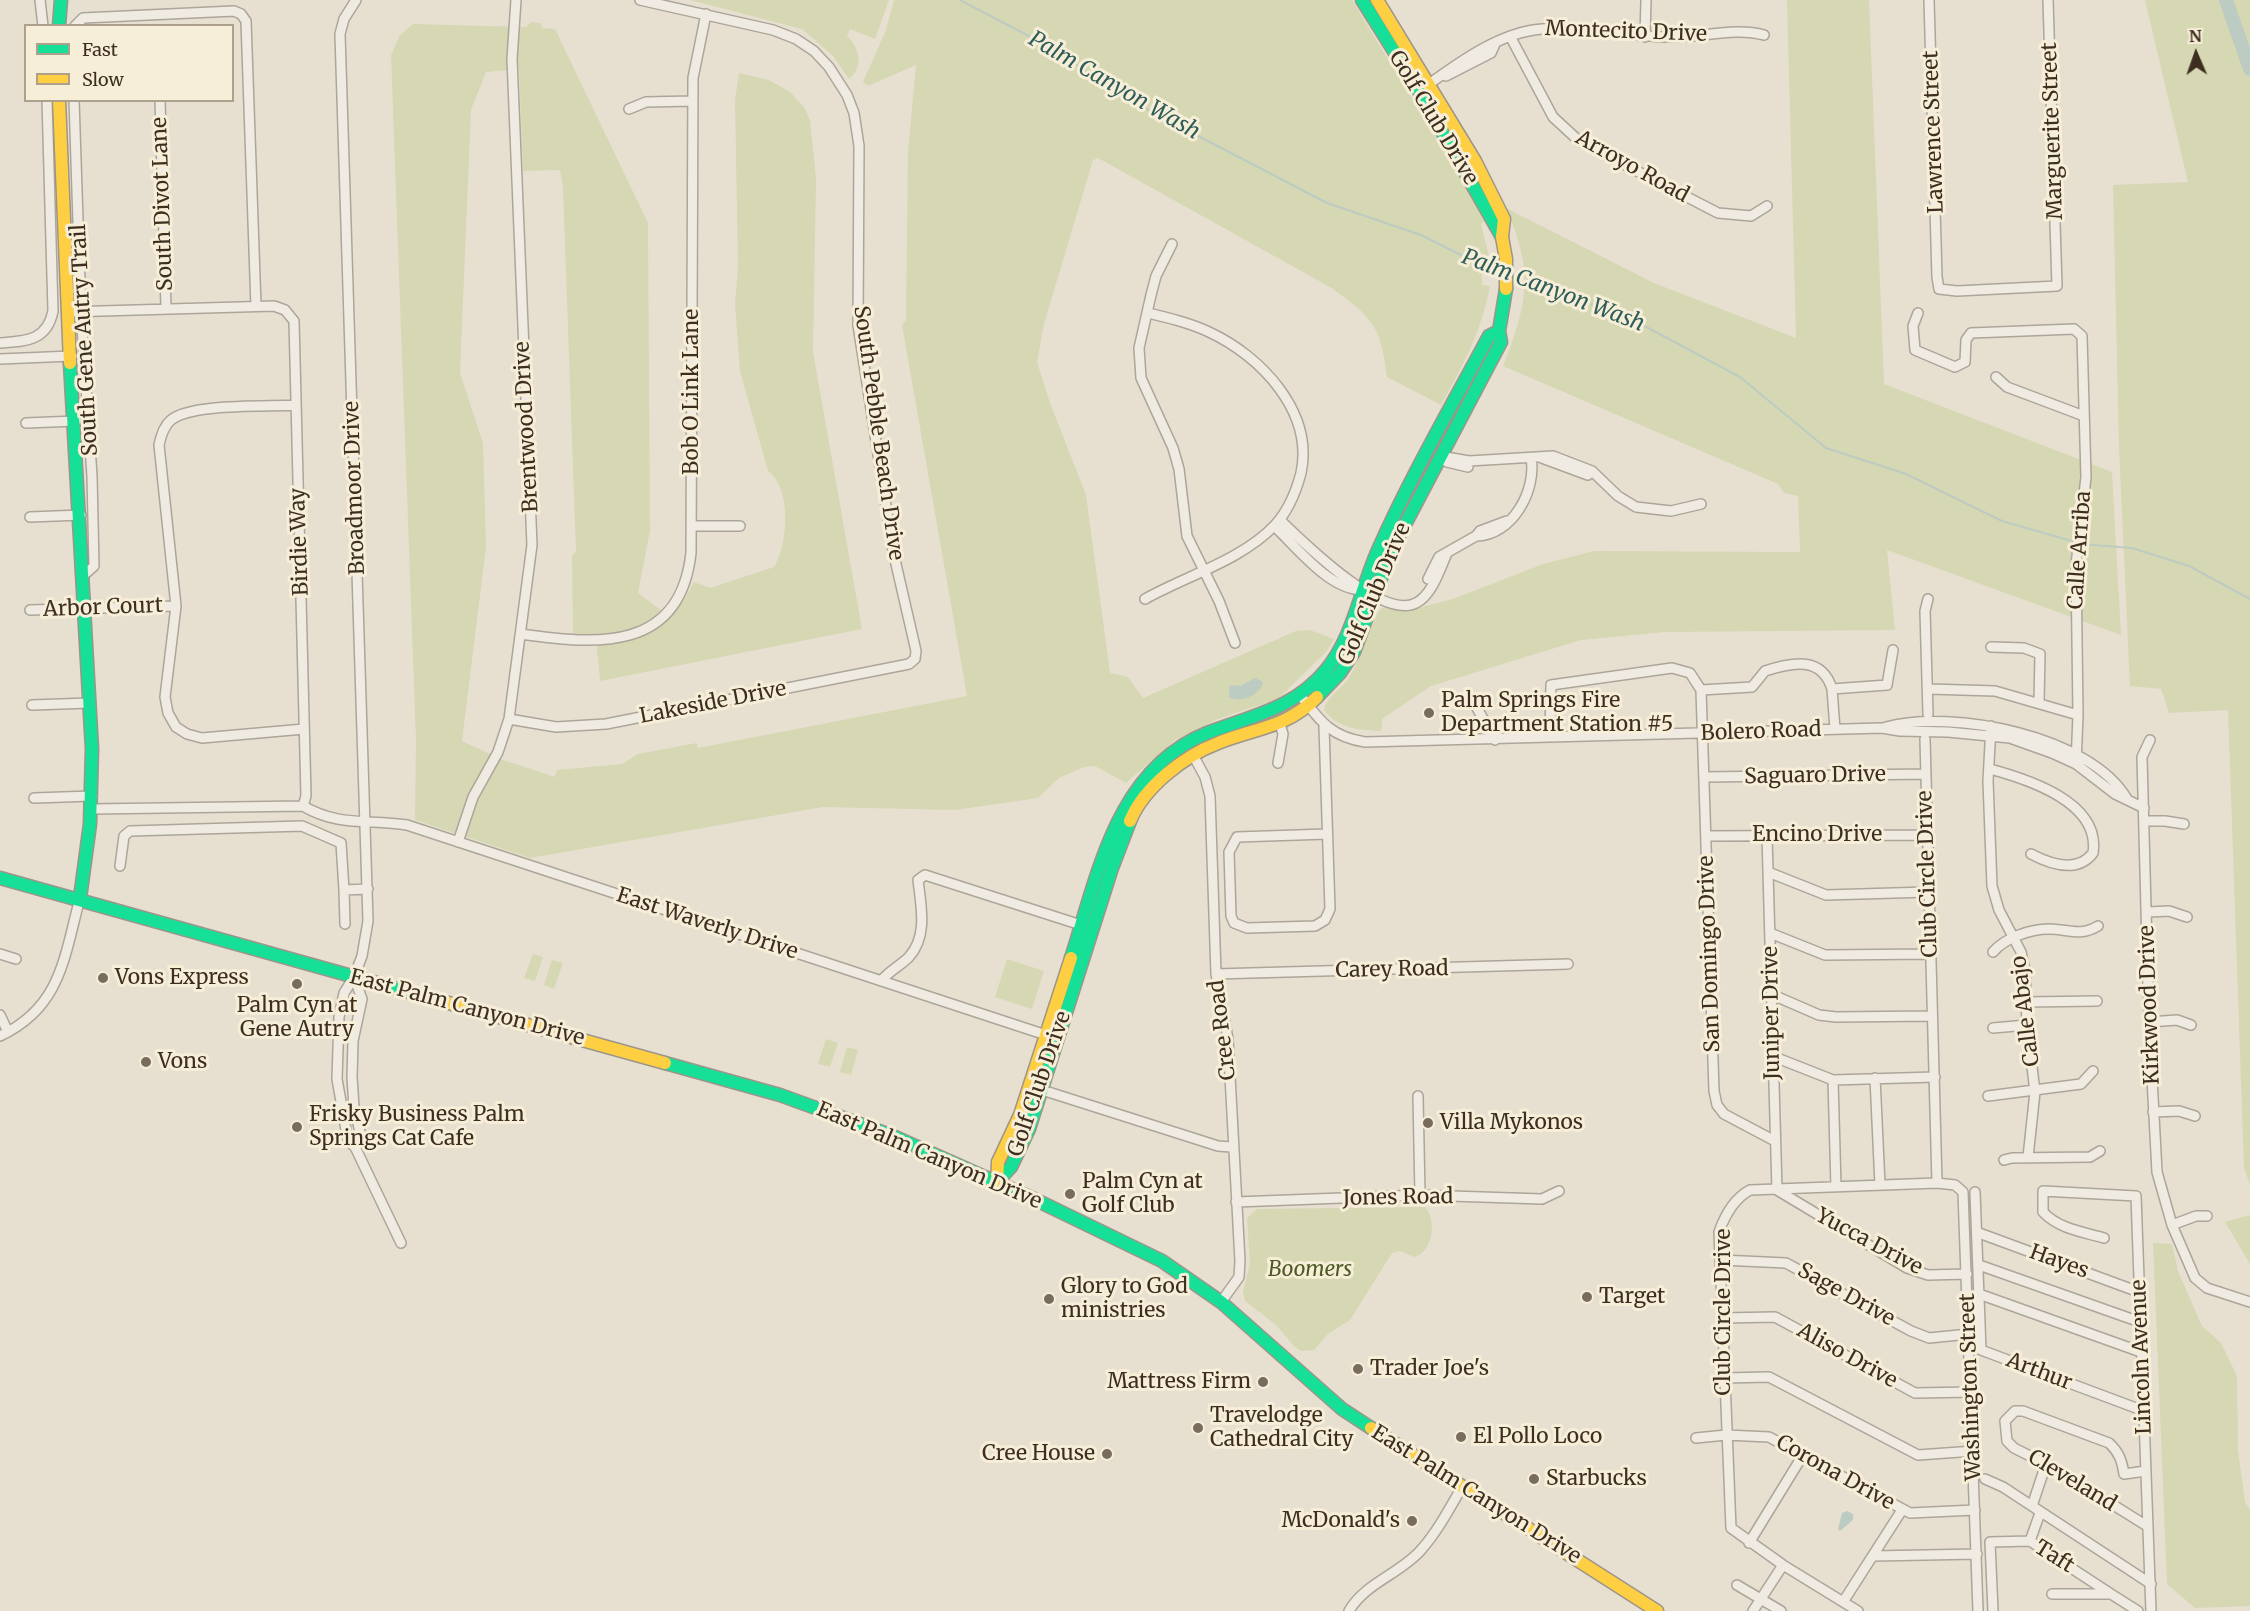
<!DOCTYPE html>
<style>
body{margin:0}
#map{position:relative;width:2250px;height:1611px;overflow:hidden;background:#e7e0d1;font-family:Merriweather,serif}
canvas{display:block}
.legend{position:absolute;left:24px;top:24px;width:210px;height:78px;box-sizing:border-box;background:#f7eed8;border:2px solid #ada18e;margin:0;padding:8px 10px;list-style:none;font-size:18px;color:#3d2e20}
.legend li{display:flex;align-items:center;gap:12px;height:30px}
.legend b{width:30px;border:2px solid #ada18e}
.north{position:absolute;left:2166px;top:24px;width:60px;height:60px;-webkit-text-stroke:4px #f7eed8;paint-order:stroke;rotate:358deg;font-size:16px;font-weight:700;line-height:24px;text-align:center;color:#3d2e20}
.north::after{content:'';display:block;margin:auto;width:21px;height:27px;background:#3d2e20;clip-path:polygon(50% 0,100% 100%,50% 72%,0 100%)}
</style>
<div id="map">
<canvas width="2250" height="1611"></canvas>
<ul class="legend">
<li><b style="height:8px;background:#16e098"></b>Fast</li>
<li><b style="height:8px;background:#ffcf43"></b>Slow</li>
</ul>
<div class="north">N</div>
</div>
<script>
const ctx = document.querySelector('canvas').getContext('2d');
ctx.lineJoin = 'round';
function fill(path, color) { ctx.fillStyle = color; ctx.fill(path, 'evenodd'); }
function strokePath(path, color, width, dash) { ctx.strokeStyle = color; ctx.lineWidth = width; ctx.lineCap = dash ? 'butt' : 'round'; ctx.setLineDash(dash || []); ctx.stroke(path); }
function label(font, color, halo, rows, align = 'center') {
  ctx.font = font + ' Merriweather,serif'; ctx.lineWidth = 6; ctx.setLineDash([]); ctx.textBaseline = 'middle'; ctx.strokeStyle = halo; ctx.fillStyle = color; for (const [text, x, y, turn = 0] of rows) {
    ctx.save(); ctx.translate(x, y); ctx.rotate((+turn || 0) * Math.PI / 180); ctx.textAlign = isNaN(turn) ? turn : align; if (halo) ctx.strokeText(text, 0, 0); ctx.fillText(text, 0, 0); ctx.restore();
  }
}
const green = new Path2D(`
 M690,0H889L875,39L850,29L847,36C860,48 864,68 849,79L833,56L802,29Z
 M894,0H1352L1468,190L1484,222L1481,224L1489,256L1481,254L1482,285L1490,286C1481,332 1464,364 1441,405L1387,377C1381,325 1372,317 1330,287L1098,158L1093,160L1044,324L1037,362L1050,403L1086,495L1110,673L1128,677L1143,698L1296,631L1310,630L1334,639L1326,652L1278,699L1218,719L1174,741L1126,783L1095,766L1084,767L1059,778L1038,798L955,810L823,807L530,858L415,820L416,740L391,55L400,35L413,24L526,27L531,22L541,23L542,28L555,29L648,223L650,530L638,593L670,617L684,600L694,582L710,588L774,567C788,545 792,488 768,471L740,371L735,304L738,266L735,100L739,73L769,80L790,92L804,107L810,120L816,178L813,352L862,629L600,681L596,637L573,633L572,555L576,552L563,188L560,170L523,171L519,69L486,72L471,110L460,373L483,443L486,547L462,741L503,760L555,777L557,770L622,764L638,754L697,743L698,748L967,696L902,325L906,320L908,153L916,65L868,86L863,82L886,30Z
 M1787,0H1869L1884,384L2112,472L2121,635L1887,550L1895,630L1665,632L1581,640L1431,686L1382,719L1381,731C1359,730 1338,729 1324,710C1326,698 1340,690 1347,680C1363,659 1367,625 1382,608L1407,611L1453,599L1543,564L1594,551L1800,552L1798,496L1784,493L1778,484L1503,366C1528,303 1534,272 1506,208L1654,283L1796,338Z
 M2145,0H2250V1185L2244,1168L2228,710L2169,713L2161,689L2130,686L2119,448L2113,185L2188,182Z
 M533,954L543,957L535,981L524,978Z
 M1007,959L1044,971L1032,1009L995,997Z
 M552,960L563,963L554,989L544,985Z
 M826,1039L838,1043L830,1067L818,1064Z
 M847,1047L858,1050L851,1075L840,1072Z
 M1425,1207C1437,1220 1433,1251 1415,1257L1400,1251L1392,1253L1350,1320L1328,1334L1314,1350L1301,1351L1294,1346L1276,1325L1245,1301L1243,1292L1250,1264L1247,1218L1257,1209Z
 M2250,1215V1264L2225,1222Z
 M2153,1243L2172,1244L2178,1271L2202,1326L2221,1343L2237,1376L2238,1450L2245,1502L2250,1510V1606L2195,1608L2167,1584Z`);
const water = new Path2D(`
 M1255,678L1263,682C1261,695 1239,704 1229,697L1230,685L1240,686Z
 M1847,1511L1853,1514V1520L1840,1531L1838,1529L1842,1513Z`);
const stream = new Path2D(`
 M960,0L1050,47L1131,101L1327,203L1421,235L1501,275
 M1510,278L1622,314L1740,377L1826,448L1906,474L2002,521L2075,542
 M2080,544L2132,548L2189,566L2250,599`);
const river = new Path2D(`
 M2226,0L2250,69`);
const street = new Path2D(`
 M40,0L43,26
 M356,0L344,19L340,34L368,921L362,956L354,977L344,993L339,1017L337,1079L348,1141L355,1147L401,1243
 M1929,0L1937,277L1939,289L1957,291L2057,286L2048,0
 M75,26L83,18L234,11L241,14L246,21L256,306
 M1510,36L1553,117L1579,141L1718,213L1751,216L1767,206
 M1645,37L1646,0
 M1446,76L1491,53L1495,44
 M1429,84C1461,61 1501,32 1542,29C1585,25 1630,38 1674,37C1704,37 1736,27 1764,35
 M74,100L81,312L92,476L94,566L84,575
 M160,100L166,308
 M629,109L646,102L693,101
 M1172,244L1156,276L1151,295L1139,348L1141,378L1173,448L1179,469L1187,536L1219,601L1235,643
 M67,312L274,306L285,310L294,321L306,796L303,806
 M1918,313L1913,326L1915,350L1955,367L1965,362L1966,340L1971,333L2074,329L2082,336L2086,477L2076,565L2078,715L2076,764
 M0,343C26,341 47,341 53,311L47,100
 M0,359L72,356
 M1996,377L2007,387L2084,416
 M296,405C268,407 191,403 171,420C164,426 161,435 159,445L176,606L165,697L168,713L176,727L187,734L202,738L304,729
 M26,423L76,421
 M1440,456L1469,461L1553,456L1592,471L1618,496L1636,507L1671,511L1701,504
 M1440,456L1447,462L1468,467
 M1542,458L1588,475
 M30,517L81,515
 M1280,520C1303,542 1382,621 1416,603C1432,595 1440,569 1447,553
 M691,526H740
 M1274,526C1298,548 1329,590 1363,590
 M1476,536C1512,536 1537,490 1531,458
 M1428,579L1439,557L1476,536L1480,531L1507,521
 M1145,599C1186,576 1242,560 1275,525C1288,511 1296,492 1301,473C1314,412 1261,356 1209,332C1190,323 1169,318 1148,313
 M1928,599L1925,611L1928,714
 M30,610L176,606
 M521,634C597,645 680,652 691,553L693,78L706,14
 M1991,647L2024,648L2040,654L2039,702
 M1832,689L1835,729
 M1929,689L1995,691L2078,715
 M1701,690L1714,1091L1717,1105L1724,1114L1775,1141
 M1300,695C1320,721 1331,737 1365,742L1882,728L1900,731L1948,732L2010,738L2052,753L2076,764L2115,794L2144,808
 M1473,701L1495,740
 M32,705L90,703
 M509,719L556,727L606,724L909,664L915,659L916,651L893,551L858,325L859,146L854,113L847,95L829,67L814,51L796,39L773,30L640,0
 M1991,726L1988,781L1992,886L1999,910L2021,952L2025,970L2027,1025L2035,1092L2028,1157
 M1324,727L1330,909L1325,920L1315,926L1247,928L1234,923L1231,916L1229,852L1237,837L1327,834
 M1886,727C1952,709 2091,736 2127,799
 M1550,737L1551,685L1672,668L1690,673L1701,690L1752,687L1765,671C1792,662 1822,656 1832,689L1887,685L1893,650
 M1925,739L1937,1183
 M2150,740L2142,757L2149,1022L2157,1172L2172,1225L2195,1278L2207,1288L2250,1302
 M1193,755L1205,777L1210,796L1216,974L1228,1039L1240,1261L1239,1277L1221,1302
 M1278,763L1283,734L1280,724
 M1990,769C2027,779 2101,802 2093,853C2077,874 2050,864 2031,854
 M1705,777L1925,774
 M34,798L92,796
 M303,806C339,827 368,819 407,825L1046,1035
 M93,809L303,806
 M2144,821H2165L2184,824
 M1706,836L1928,835
 M1767,836L1777,1190L1907,1268L1928,1275L1967,1274
 M458,842L473,797L498,752L509,719L532,545L512,59L516,0
 M120,866L124,836L130,831L302,826L341,843L344,890L368,889
 M1768,872L1826,895L1928,892
 M344,890L345,924
 M2148,912L2169,911L2187,917
 M1770,933L1825,955L1930,954
 M1993,952C2005,938 2030,929 2049,929C2068,929 2080,937 2098,926
 M0,954L16,959
 M1216,974L1568,964
 M354,977L362,999L353,1041L352,1077L354,1107L361,1136L355,1147
 M881,981C889,971 900,966 909,957C928,936 921,906 918,880L925,875L1081,925
 M1773,995L1819,1015L1836,1017L1931,1016
 M2027,1002L2097,1001
 M0,1015L8,1032
 M2149,1022L2177,1020L2191,1025
 M1993,1028L2027,1025
 M0,1036C61,1007 64,958 80,898
 M1772,1056L1833,1080L1935,1077
 M1875,1078L1880,1185
 M1833,1080L1836,1187
 M1042,1090L1218,1146L1231,1147
 M1418,1096L1420,1195
 M1988,1096L2081,1084L2093,1071
 M2153,1112L2179,1111L2195,1116
 M2004,1160L2012,1158L2090,1157L2100,1151
 M1975,1192L1981,1350L2144,1411
 M1236,1202L1420,1195L1542,1199L1559,1191
 M2172,1225L2196,1216H2207
 M1979,1233L2139,1292
 M2104,1238C2083,1232 2059,1229 2043,1212V1191L2136,1196L2151,1611
 M1721,1260L1786,1263L1911,1331L1929,1338L1969,1334
 M1979,1265L2140,1322
 M1979,1294L2141,1352
 M1723,1318L1775,1317L1915,1393L1972,1392
 M1724,1378L1769,1377L1918,1455L1974,1451
 M1696,1438L1726,1435L1769,1437L1910,1513L1975,1510
 M2146,1471L2124,1474C2122,1461 2119,1452 2109,1443L2023,1411H2015L2005,1421L2007,1441L2014,1448L2054,1468L2147,1526
 M1985,1479L2003,1487L2151,1584
 M2032,1506L2046,1464
 M2030,1541L2040,1513
 M1749,1543L1803,1455
 M1873,1556L1977,1554
 M1737,1585L1781,1611
 M2052,1594H2111L2138,1611
 M1843,1602L1902,1510
 M1349,1611C1365,1583 1400,1574 1421,1550C1437,1532 1450,1508 1462,1487
 M1753,1611L1783,1565
 M1858,1611L1783,1565L1731,1528L1719,1232C1725,1215 1735,1198 1750,1190L1937,1183L1955,1185L1963,1192L1978,1611
 M1993,1611L1990,1542L2030,1541L2111,1594`);
const fast = new Path2D(`
 M1362,0L1419,91L1502,237
 M59,26L61,0
 M70,363L92,749L90,824L80,898
 M1317,697L1340,673L1354,652L1391,551L1501,342L1499,331L1506,289
 M0,878L434,999
 M1071,958C1098,875 1116,770 1207,733C1251,716 1294,709 1326,670C1354,636 1360,590 1378,550C1411,476 1451,407 1489,336L1499,331
 M665,1063L780,1095L893,1136L1032,1198L1162,1261L1221,1302L1342,1409L1371,1428
 M997,1182L1011,1167L1029,1129L1112,868L1130,821`);
const slow = new Path2D(`
 M1377,0L1475,161L1504,219L1502,237L1506,259V289
 M59,100L70,363
 M1130,821C1144,787 1184,756 1218,743C1255,728 1287,728 1317,697
 M434,999L665,1063
 M997,1182L998,1162L1020,1115L1071,958
 M1371,1428L1657,1611`);
const markers = [
 [1429,713,6,"#786c5e"],
 [103,978,6,"#786c5e"],
 [297,984,6,"#786c5e"],
 [146,1062,6,"#786c5e"],
 [1428,1123,6,"#786c5e"],
 [297,1127,6,"#786c5e"],
 [1070,1194,6,"#786c5e"],
 [1587,1297,6,"#786c5e"],
 [1049,1299,6,"#786c5e"],
 [1358,1369,6,"#786c5e"],
 [1263,1382,6,"#786c5e"],
 [1198,1428,6,"#786c5e"],
 [1461,1437,6,"#786c5e"],
 [1107,1454,6,"#786c5e"],
 [1534,1479,6,"#786c5e"],
 [1412,1521,6,"#786c5e"]
];
const streetNames = [
 ["Montecito Drive",1626,32,2],
 ["Golf Club Drive",1433,118,59],
 ["Marguerite Street",2053,131,-92],
 ["Lawrence Street",1934,132,-92],
 ["Arroyo Road",1632,167,29],
 ["South Divot Lane",163,204,-92],
 ["South Gene Autry Trail",85,340,-93],
 ["Bob O Link Lane",692,392,-90],
 ["Brentwood Drive",527,427,-93],
 ["South Pebble Beach Drive",878,433,82],
 ["Broadmoor Drive",355,488,-92],
 ["Birdie Way",300,542,-92],
 ["Calle Arriba",2080,550,-86],
 ["Golf Club Drive",1375,594,-67],
 ["Arbor Court",103,608,-2],
 ["Lakeside Drive",713,703,-11],
 ["Bolero Road",1761,732,-2],
 ["Saguaro Drive",1815,776,-1],
 ["Encino Drive",1817,835],
 ["Club Circle Drive",1928,874,-92],
 ["East Waverly Drive",707,924,18],
 ["San Domingo Drive",1710,954,-92],
 ["Carey Road",1392,970,-1],
 ["Kirkwood Drive",2150,1005,-92],
 ["East Palm Canyon Drive",467,1008,15],
 ["Calle Abajo",2026,1011,-97],
 ["Juniper Drive",1772,1013,-91],
 ["Cree Road",1223,1030,-97],
 ["Golf Club Drive",1040,1084,-71],
 ["East Palm Canyon Drive",929,1156,23],
 ["Jones Road",1398,1198,-1],
 ["Yucca Drive",1869,1242,28],
 ["Hayes",2059,1262,20],
 ["Sage Drive",1846,1295,29],
 ["Club Circle Drive",1724,1312,-90],
 ["Aliso Drive",1847,1356,29],
 ["Lincoln Avenue",2142,1357,-92],
 ["Arthur",2039,1372,21],
 ["Washington Street",1971,1387,-92],
 ["Corona Drive",1835,1473,29],
 ["Cleveland",2072,1481,31],
 ["East Palm Canyon Drive",1476,1495,32],
 ["Taft",2054,1557,32]
];
const poiNames = [
 ["Palm Springs Fire",1441,701],
 ["Department Station #5",1441,725],
 ["Vons Express",115,978],
 ["Palm Cyn at",297,1006,"center"],
 ["Gene Autry",297,1030,"center"],
 ["Vons",158,1062],
 ["Frisky Business Palm",309,1115],
 ["Springs Cat Cafe",309,1139],
 ["Villa Mykonos",1440,1123],
 ["Palm Cyn at",1082,1182],
 ["Golf Club",1082,1206],
 ["Glory to God",1061,1287],
 ["ministries",1061,1311],
 ["Target",1599,1297],
 ["Trader Joe's",1370,1369],
 ["Mattress Firm",1251,1382,"right"],
 ["Travelodge",1210,1416],
 ["Cathedral City",1210,1440],
 ["El Pollo Loco",1473,1437],
 ["Cree House",1095,1454,"right"],
 ["Starbucks",1546,1479],
 ["McDonald's",1400,1521,"right"]
];
const parkNames = [
 ["Boomers",1310,1270]
];
const waterNames = [
 ["Palm Canyon Wash",1114,86,30],
 ["Palm Canyon Wash",1553,291,21]
];
fill(green, '#d6d7b3');
fill(water, '#bcccc2');
strokePath(stream, '#bcccc2', 2);
strokePath(river, '#bcccc2', 14);
strokePath(street, '#ada599', 12);
strokePath(fast, '#9c958a', 15);
strokePath(slow, '#9c958a', 15);
strokePath(street, '#efebe3', 9);
strokePath(fast, '#16e098', 12);
strokePath(slow, '#ffcf43', 12);
for (const [x, y, r, color] of markers) { const dot = new Path2D(); dot.arc(x, y, r, 0, 2 * Math.PI); ctx.fillStyle = color; ctx.fill(dot); strokePath(dot, '#f7eed8', 2); }
label('21px', '#3d2e20', '#f7eed8', streetNames);
label('21px', '#3d2e20', '#f7eed8', poiNames, 'left');
label('italic 21px', '#4d5a26', '#f7eed8', parkNames);
label('italic 22px', '#2f5d5a', '#f7eed8', waterNames);
</script>
